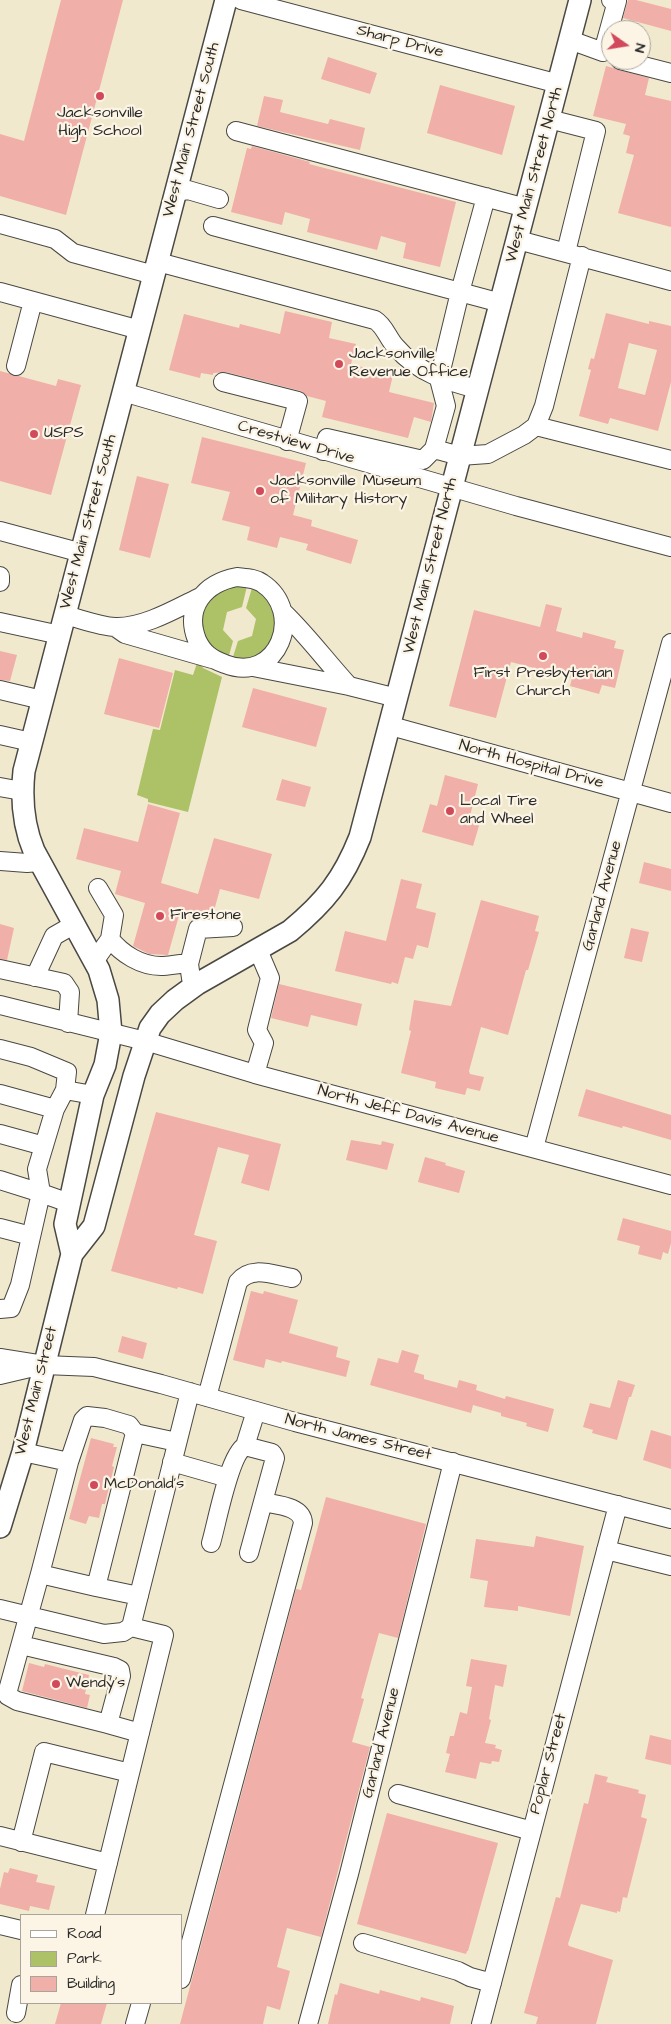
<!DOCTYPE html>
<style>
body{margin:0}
#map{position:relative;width:671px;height:2024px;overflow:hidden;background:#f1e9ce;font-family:"Architects Daughter",sans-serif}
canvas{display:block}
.legend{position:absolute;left:20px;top:1914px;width:162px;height:90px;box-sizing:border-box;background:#fcf5e5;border:1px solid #a8a49b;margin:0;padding:6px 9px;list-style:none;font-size:15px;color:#2b2b2b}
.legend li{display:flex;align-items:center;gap:10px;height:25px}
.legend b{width:25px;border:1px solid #a8a49b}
.north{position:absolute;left:601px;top:20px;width:50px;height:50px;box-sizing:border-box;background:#fcf5e5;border:1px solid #a8a49b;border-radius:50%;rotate:103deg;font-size:14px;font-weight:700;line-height:20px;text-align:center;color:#2b2b2b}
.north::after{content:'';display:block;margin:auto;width:18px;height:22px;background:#d1495b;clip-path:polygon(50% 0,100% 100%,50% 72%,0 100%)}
</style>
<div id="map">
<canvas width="671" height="2024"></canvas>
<ul class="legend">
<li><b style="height:6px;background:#fff"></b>Road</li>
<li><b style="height:14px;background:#adc166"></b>Park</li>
<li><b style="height:14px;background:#f0afa8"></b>Building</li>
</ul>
<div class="north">N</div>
</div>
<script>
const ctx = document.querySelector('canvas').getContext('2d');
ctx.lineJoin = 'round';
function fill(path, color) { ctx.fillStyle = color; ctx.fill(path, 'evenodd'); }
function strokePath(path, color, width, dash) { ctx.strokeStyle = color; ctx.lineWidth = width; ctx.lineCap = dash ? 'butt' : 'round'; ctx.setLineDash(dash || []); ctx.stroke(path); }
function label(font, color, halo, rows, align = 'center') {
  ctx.font = font + ' "Architects Daughter",sans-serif'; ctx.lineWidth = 4.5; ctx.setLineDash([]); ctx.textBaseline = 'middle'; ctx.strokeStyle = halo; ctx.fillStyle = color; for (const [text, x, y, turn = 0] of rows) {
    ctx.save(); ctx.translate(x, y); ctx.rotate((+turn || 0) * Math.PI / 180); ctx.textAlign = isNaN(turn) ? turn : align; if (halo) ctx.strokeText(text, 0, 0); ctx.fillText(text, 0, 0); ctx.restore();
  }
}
const green = new Path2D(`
 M235,585L247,586L242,607L227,612L223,630L233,641L228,659L206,642L201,623L206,605L218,592Z
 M252,588C278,601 286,638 259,655C251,660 242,660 232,660L238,641L252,636L256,619L246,608Z
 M198,660L203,668L222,677L188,812L148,802V799L137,795L153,729L160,730L175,670L193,675Z`);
const building = new Path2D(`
 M61,0H123L66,215L0,196V134L24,141Z
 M628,0H636L671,9V31L623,18Z
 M328,57L377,73L370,94L321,79Z
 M606,66L649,78L645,95L671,101V227L618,213L634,155L626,153L630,136L623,134L626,124L593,116Z
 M440,85L515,106L502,155L427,133Z
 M264,96L283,100L280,112L328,124L330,119L365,128L360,150L257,126Z
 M252,146L310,162L309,164L456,202L440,267L403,258L406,243L381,236L377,250L307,232L310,219L285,212L282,225L231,212L247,148L251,149Z
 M285,311L332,322L329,338L356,344L351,364L393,375L389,392L434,403L431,422L414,417L408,438L322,417L326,401L307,396L301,391L226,372L213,373V375L201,373L200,378L169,370L184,314L239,328L240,324L280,334Z
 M606,313L649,324V321L671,326V382L658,431L610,418L608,424L579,416L591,370L588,369L591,358L594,359ZM629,343L657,350L645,395L618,388Z
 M0,371L56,386L58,379L81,385L51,495L0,481Z
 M202,437L306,463L293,515L312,520L311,526L358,540L351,564L306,550L308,544L280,537L277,548L247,540L250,527L222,520L230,492L191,483Z
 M137,476L169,484L150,558L119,550Z
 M546,604L562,608L556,631L582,638L583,632L616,641L614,648L624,650L615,688L602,685L599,694L570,686L572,678L511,662L496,718L449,706L474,610L540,627Z
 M0,651L17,655L10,681L0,680Z
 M119,658L173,673L159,728L104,714Z
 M253,688L327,708L316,747L242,727Z
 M445,775L478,784L470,816L481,819L473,846L422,832L430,804L437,806Z
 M282,779L311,787L305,807L276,800Z
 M148,804L180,813L161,883L198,894L214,838L272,854L259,899L220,889L212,918H202L180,912L168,955L149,954L133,946L145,903L115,894L121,871L76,859L84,828L138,842Z
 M644,862L671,869V891L639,883Z
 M401,879L422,884L416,908L436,913L428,948L417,945L413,959L405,957L398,984L392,982L391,984L335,971L345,931L386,941Z
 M481,900L539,916L535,931L539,932L528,970H526L508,1035L481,1027L469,1071L470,1074L484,1077L480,1091L467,1088L465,1095L435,1088L436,1082L401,1073L411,1031L409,1030L414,1000L451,1006Z
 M0,924L14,928L7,960L0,959Z
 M631,928L649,932L642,962L624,958Z
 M279,984L362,1004L357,1026L311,1015L308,1027L271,1018Z
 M586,1089L671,1115V1140L623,1126L622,1128L578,1116Z
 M156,1112L281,1144L269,1191L241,1183L249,1155L218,1147L194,1235L217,1241L203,1294L178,1287L177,1289L111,1271Z
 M351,1140L381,1145L382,1141L394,1144L387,1170L346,1160Z
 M425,1157L446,1163L445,1165L465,1171L459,1193L418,1182Z
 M623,1218L671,1231V1243L668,1254L663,1252L661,1260L638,1254L640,1246L617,1240Z
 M251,1291L263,1294L264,1291L298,1300L289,1333L338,1347L336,1357L350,1361L346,1377L282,1361L281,1363L266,1359L264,1368L233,1360Z
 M122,1336L147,1343L143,1359L118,1352Z
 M402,1350L419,1355L414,1372L424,1375V1379L457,1388L459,1380L477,1385L476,1390L505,1399L506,1396L554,1409L548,1432L526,1426L527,1423L501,1416V1413L473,1405L471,1413L370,1385L378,1358L398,1363Z
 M618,1380L635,1385L631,1397H629L617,1440L592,1433L593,1430L583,1427L590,1403L610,1408Z
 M651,1430L671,1436V1469L643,1460Z
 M91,1438L114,1444L113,1447H117L112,1466L114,1467L105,1504H102L99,1518L89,1516L86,1524L69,1519Z
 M326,1497L426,1524L398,1638L379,1633L361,1698L364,1699L352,1742L370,1747L321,1937L287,1928L277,1967L290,1971L280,2010L267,2006L263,2024H180L296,1589L301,1590Z
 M536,1536L584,1546L570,1616L518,1606V1611L484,1607L488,1581L470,1578L476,1539L534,1547Z
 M471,1659L507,1665L503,1687L495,1685L489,1719L491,1720L485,1743L496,1745L495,1748L502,1750L499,1762L492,1761L491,1764L480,1762L476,1779L445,1772L450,1754L446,1753L450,1736H454L460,1712L467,1714L472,1687L466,1686Z
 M29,1663L44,1667L45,1664L89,1675L85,1694L90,1695L87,1708L22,1691Z
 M650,1735L671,1740V1765L645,1759Z
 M595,1774L608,1777L606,1782L639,1790L638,1793L646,1795L641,1817L647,1819L627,1898L623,1897L620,1912L617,1911V1913L581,1904L568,1944L569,1946L613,1960L596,2024H536L538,2017L524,2013L556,1897L560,1898L584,1803L588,1804Z
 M387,1813L498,1843L468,1951H467L466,1954L357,1924Z
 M10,1868L38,1875L36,1882L55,1886L49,1910L30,1906L29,1911L0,1904V1889L4,1872L8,1873Z
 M340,1983L379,1994L380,1990L420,2001L421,1997L454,2006L450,2024H328L335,1994L337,1995Z
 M61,2003H107L101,2024H55Z`);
const minor = new Path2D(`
 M241,0L559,84
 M570,40L603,52L617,1L611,0
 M620,60L671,73
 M549,119L596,131L566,252
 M236,131L526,208
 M175,192L188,190L219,199
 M486,197L460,292L439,379L446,406L434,449L460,456L488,454L524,435L536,426L544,406L582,256
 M0,224L55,239L73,253L154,275
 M213,226L501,303
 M518,240L671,281
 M158,262L375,320C385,326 388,339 396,347C418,373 446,381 477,389
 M0,292L140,330
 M16,366L33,301
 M223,382L298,401L287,441
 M123,392L516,506L671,547
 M536,426L671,460
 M323,451L327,438L423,460L434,449
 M0,531L82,553
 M0,576V582
 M237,577C246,578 255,578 262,583C306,612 278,685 225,664C211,659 203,653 197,640C184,607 205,583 237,577Z
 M283,612C307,635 326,661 349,686
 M65,615C81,619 99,626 115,627C144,628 177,608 202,596
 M0,622L60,635
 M115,627L125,634L212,659
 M253,667L349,686L397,698
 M0,690L42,700
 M391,726L671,803
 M0,735L31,742
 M0,787L22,791
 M0,861L27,863L39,862
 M98,888L114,915L110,939
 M95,960L110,939C122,954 141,966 161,966C171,966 179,963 189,964L191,978L194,986
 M189,964L198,929L233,927
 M0,969L64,983L70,992L68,1023
 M35,977L54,936L75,924
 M0,1005L145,1041L255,1074L671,1185
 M0,1049L31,1057L67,1072L65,1090
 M255,1074L264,1043L257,1030L270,978L258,950
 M0,1094L55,1109
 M0,1134L44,1146
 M534,1148L671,643
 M0,1180L41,1193L20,1285L11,1308L0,1309
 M69,1203L41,1193L37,1169L55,1109L65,1090L93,1095
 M0,1228L31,1236
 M0,1358L44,1365L94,1367L161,1384L295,1422L671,1519
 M0,1375L34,1367
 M207,1397L238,1282C251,1265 273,1275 292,1278
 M135,1433L177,1442
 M245,1446L272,1453L275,1458L249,1553
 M23,1452L69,1462L83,1420L87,1416L105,1418L129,1425L135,1433L96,1587L40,1574L69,1462
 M172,1462L228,1478
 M211,1543C217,1523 229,1455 245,1446L256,1411
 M606,1550L671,1566
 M96,1587L139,1596
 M0,1609L104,1634L123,1632L131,1627L190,1392
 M21,1645L114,1667L120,1670L121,1676L108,1724L17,1701L8,1696V1690L40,1574
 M108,1724L140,1733
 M398,1794L532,1831
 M0,1836L108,1863
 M21,1842L44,1752L130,1773
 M95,1915L164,1635L131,1627
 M0,1925L21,1930
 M363,1943L458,1971L470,1977L492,1983
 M181,1979L303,1523C302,1506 277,1505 263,1502
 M16,2013L21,1985
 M135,2024L141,2003
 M308,2024L349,1874L453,1462
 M481,2024L618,1505`);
const major = new Path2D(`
 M72,1254L65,1224L93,1095L105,1065L111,1033L108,1000L99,970L34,851C23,825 21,799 24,771L226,0
 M0,1527L23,1452L72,1254L94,1226L134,1076L150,1028L160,1014L175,1000L197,984L290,931C325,902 343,880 360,837L580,0`);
const markers = [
 [100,96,5,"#d1495b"],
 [339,364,5,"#d1495b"],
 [34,434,5,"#d1495b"],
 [260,491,5,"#d1495b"],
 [543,656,5,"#d1495b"],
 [450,811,5,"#d1495b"],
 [160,916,5,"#d1495b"],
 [94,1485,5,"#d1495b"],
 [56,1684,5,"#d1495b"]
];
const streetNames = [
 ["Sharp Drive",400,42,15],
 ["West Main Street South",192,130,-75],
 ["West Main Street North",535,175,-75],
 ["Crestview Drive",296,443,16],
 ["West Main Street South",89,522,-75],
 ["West Main Street North",431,566,-76],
 ["North Hospital Drive",531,765,15],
 ["Garland Avenue",603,896,-75],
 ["North Jeff Davis Avenue",408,1115,15],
 ["West Main Street",37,1391,-76],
 ["North James Street",358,1438,14],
 ["Garland Avenue",382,1743,-76],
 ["Poplar Street",549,1764,-75]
];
const poiNames = [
 ["Jacksonville",100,114,"center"],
 ["High School",100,132,"center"],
 ["Jacksonville",349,355],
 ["Revenue Office",349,373],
 ["USPS",44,434],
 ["Jacksonville Museum",270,482],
 ["of Military History",270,500],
 ["First Presbyterian",543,674,"center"],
 ["Church",543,692,"center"],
 ["Local Tire",460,802],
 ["and Wheel",460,820],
 ["Firestone",170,916],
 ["McDonald's",104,1485],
 ["Wendy's",66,1684]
];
fill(green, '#adc166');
fill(building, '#f0afa8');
strokePath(minor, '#494843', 20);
strokePath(major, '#494843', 24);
strokePath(minor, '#fff', 18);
strokePath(major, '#fff', 21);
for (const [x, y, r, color] of markers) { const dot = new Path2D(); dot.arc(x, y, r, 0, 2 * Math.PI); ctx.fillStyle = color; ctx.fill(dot); strokePath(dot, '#fcf5e5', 2); }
label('16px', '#2b2b2b', '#fcf5e5', streetNames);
label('16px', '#2b2b2b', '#fcf5e5', poiNames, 'left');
</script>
